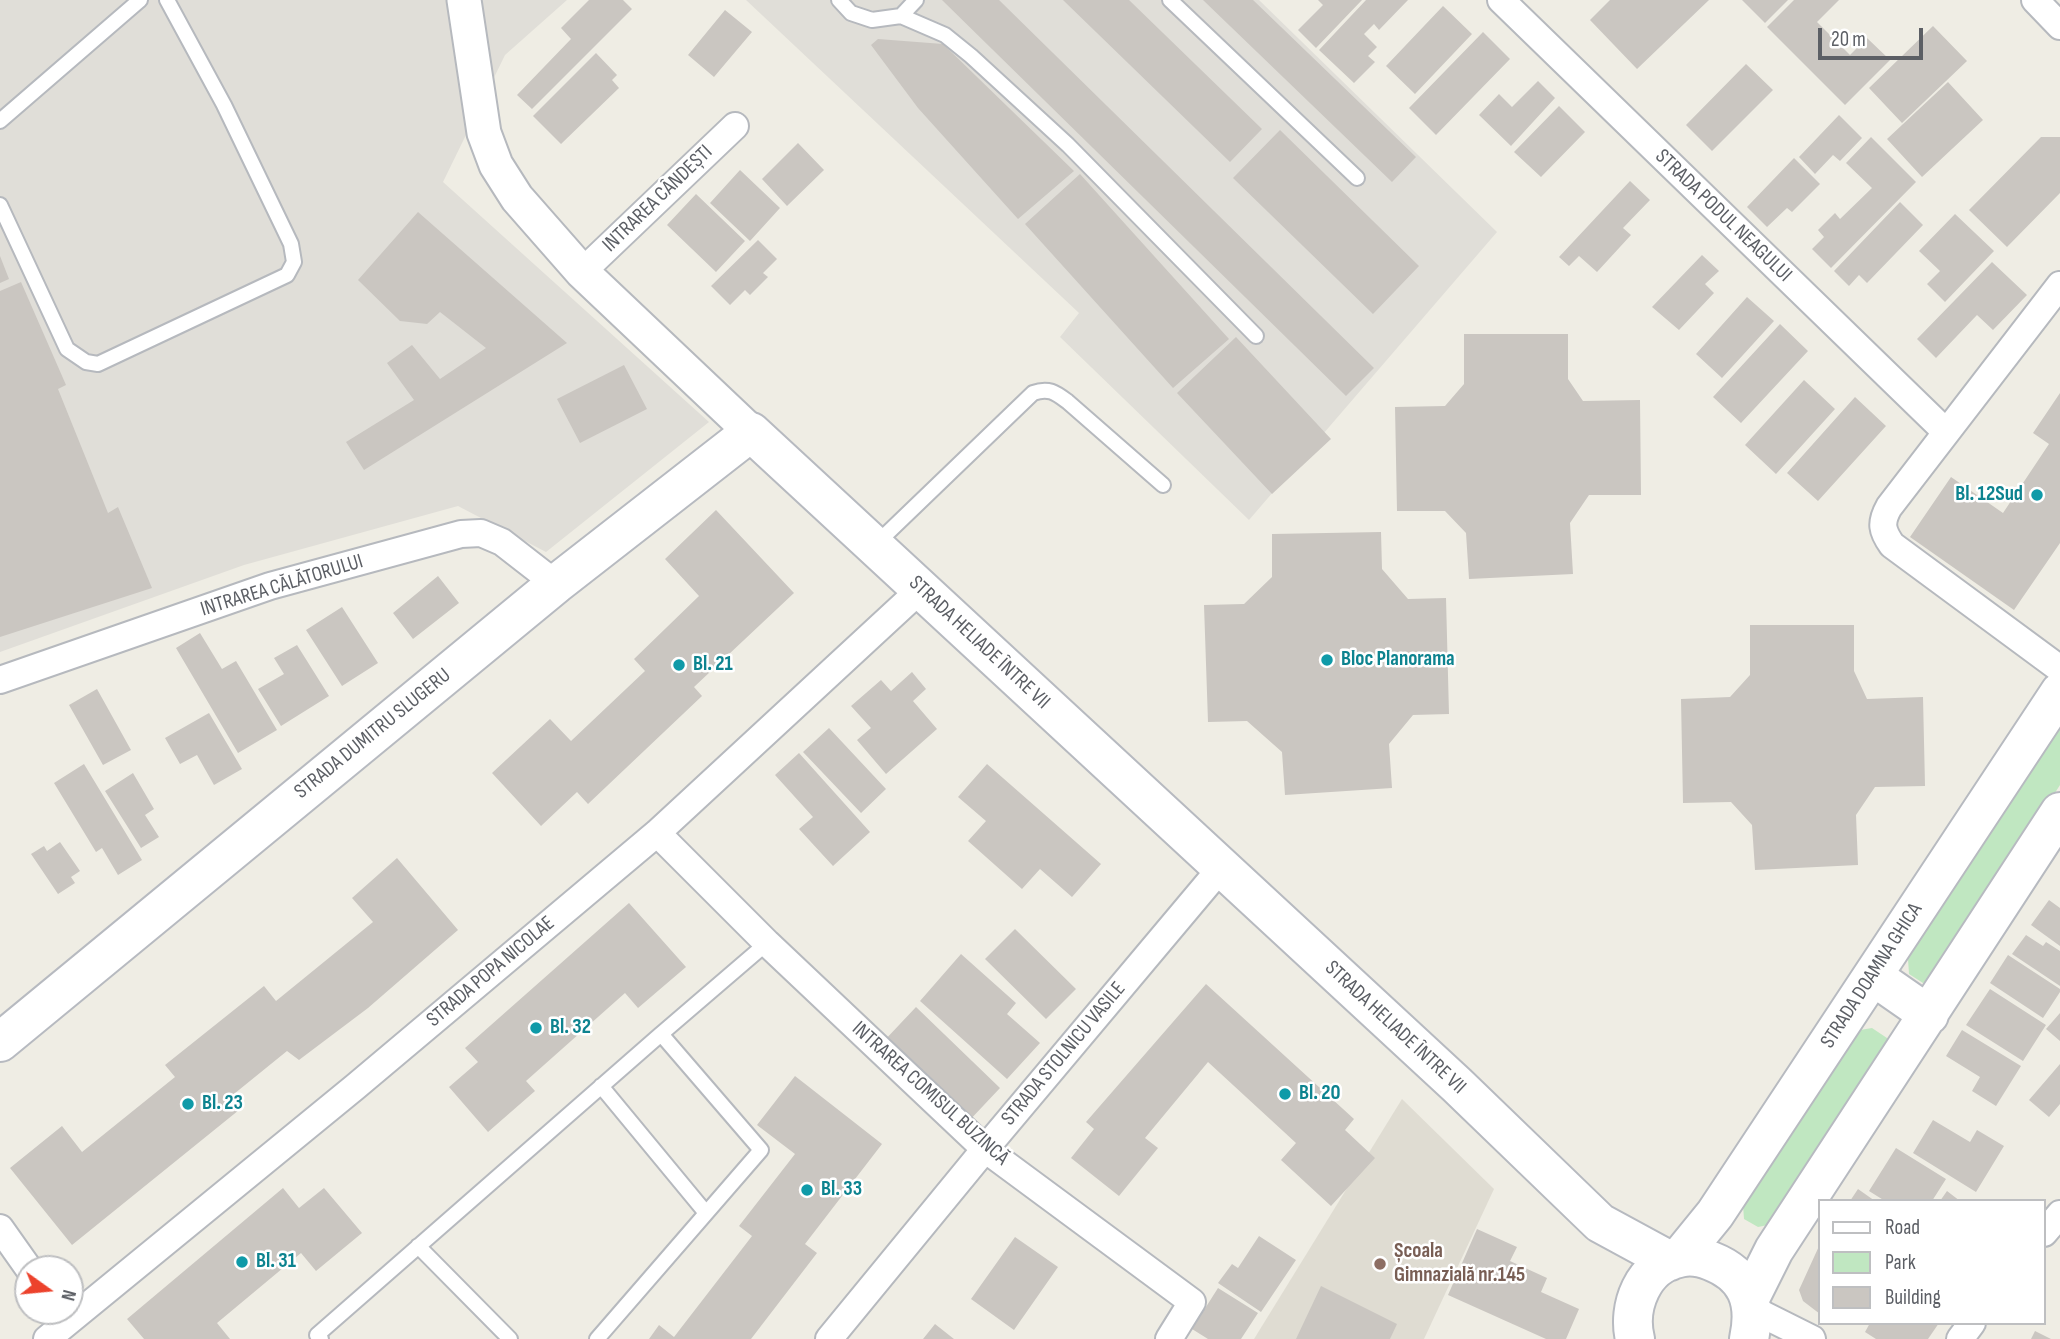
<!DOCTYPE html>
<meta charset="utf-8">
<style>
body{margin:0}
#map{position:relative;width:2060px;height:1339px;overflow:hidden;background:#efede4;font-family:"Sofia Sans Condensed",sans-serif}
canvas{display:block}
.legend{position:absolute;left:1818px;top:1199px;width:228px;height:126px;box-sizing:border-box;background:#fff;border:2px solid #bebfc1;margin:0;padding:9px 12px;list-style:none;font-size:21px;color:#5c5f65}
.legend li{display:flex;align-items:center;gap:14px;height:35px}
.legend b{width:35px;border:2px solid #bebfc1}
.north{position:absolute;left:14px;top:1255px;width:70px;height:70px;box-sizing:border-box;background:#fff;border:2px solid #bebfc1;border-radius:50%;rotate:105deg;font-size:19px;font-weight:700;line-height:28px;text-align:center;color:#5c5f65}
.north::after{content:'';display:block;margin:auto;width:24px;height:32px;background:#ec422c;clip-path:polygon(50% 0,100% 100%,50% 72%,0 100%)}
.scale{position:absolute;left:1818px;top:28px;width:105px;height:32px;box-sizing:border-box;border:4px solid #5c5f65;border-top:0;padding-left:9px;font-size:21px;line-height:24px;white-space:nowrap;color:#5c5f65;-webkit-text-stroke:5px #fff;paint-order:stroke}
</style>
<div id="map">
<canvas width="2060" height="1339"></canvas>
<ul class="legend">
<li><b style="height:9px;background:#fff"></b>Road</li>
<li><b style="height:19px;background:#c0e7c1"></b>Park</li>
<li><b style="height:19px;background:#cac6c1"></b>Building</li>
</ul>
<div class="north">N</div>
<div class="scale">20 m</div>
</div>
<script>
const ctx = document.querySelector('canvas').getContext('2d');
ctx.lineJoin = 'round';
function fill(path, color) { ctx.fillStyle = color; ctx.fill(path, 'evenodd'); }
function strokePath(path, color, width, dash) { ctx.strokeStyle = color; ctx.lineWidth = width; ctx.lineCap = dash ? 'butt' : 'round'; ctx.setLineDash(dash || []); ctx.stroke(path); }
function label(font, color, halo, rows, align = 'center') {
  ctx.font = font + ' "Sofia Sans Condensed",sans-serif'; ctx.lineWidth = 5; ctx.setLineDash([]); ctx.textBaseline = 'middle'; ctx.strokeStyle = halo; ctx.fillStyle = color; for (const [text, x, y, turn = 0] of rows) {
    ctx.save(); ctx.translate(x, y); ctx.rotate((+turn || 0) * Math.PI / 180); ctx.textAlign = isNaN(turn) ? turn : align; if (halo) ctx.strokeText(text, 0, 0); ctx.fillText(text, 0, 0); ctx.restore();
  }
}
const industrial = new Path2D(`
 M0,0H567L505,55L443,182L709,422L546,552L458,506L244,565L0,652Z
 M746,0H1259L1497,232L1249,520L1060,337L1079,313Z`);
const education = new Path2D(`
 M1402,1099L1494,1189L1424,1339H1254Z`);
const green = new Path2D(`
 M2060,722V785L1936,977L1923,983L1909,974L1908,959Z
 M1872,1028L1887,1038L1888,1054L1773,1224L1758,1227L1744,1219L1743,1205L1860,1030Z`);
const building = new Path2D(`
 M589,0H623L632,9L532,109L517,95L571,39L561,28Z
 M942,0H999L1374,368L1346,396Z
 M1063,0H1129L1262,129L1230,162Z
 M1203,0H1253L1416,157L1392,182Z
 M1318,0H1362L1316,48L1298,30L1323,5Z
 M1366,0H1408L1379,30L1374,24L1364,34L1377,47L1368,56L1375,62L1354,83L1319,50Z
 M1610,0H1709L1637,69L1590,20Z
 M1742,0H1788L1765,23Z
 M1794,0H1839L1817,22L1850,55L1867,38L1890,60L1845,105L1767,27Z
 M1443,6L1472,34L1415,94L1386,66Z
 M725,10L752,32L714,77L688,55Z
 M1933,26L1967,61L1902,123L1869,88Z
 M1483,32L1510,59L1436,135L1409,108Z
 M878,39L943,44L1074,171L1018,219L918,108L871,45Z
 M596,53L617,75L612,80L619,88L561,144L533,116Z
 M1746,64L1773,90L1712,151L1686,125Z
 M1538,81L1555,98L1511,146L1479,115L1499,94L1512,107Z
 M1948,82L1983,120L1922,177L1887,139Z
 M1559,106L1585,132L1541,177L1514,152Z
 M1839,115L1862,138L1840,161L1833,155L1815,174L1799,157Z
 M1280,130L1419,266L1373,314L1233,178Z
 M1871,137L1916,182L1831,268L1812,249L1824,237L1818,230L1835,213L1840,219L1872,188L1846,163Z
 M2041,137H2060V193L2007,247L1969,210Z
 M798,143L824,170L787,206L762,179Z
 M1794,158L1820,184L1792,212L1787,208L1767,227L1747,207Z
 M740,170L780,208L750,241L710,203Z
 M1080,174L1229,339L1173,388L1025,224Z
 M1630,181L1650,200L1623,228L1631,235L1597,272L1579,256L1569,266L1559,257Z
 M696,194L745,241L716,272L667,225Z
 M1900,202L1923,225L1867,283L1859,275L1849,286L1834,271Z
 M418,212L567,343L364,470L346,442L414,400L387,363L412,345L440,379L486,348L440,312L427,324L400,321L358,280Z
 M1955,214L1994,251L1945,302L1927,284L1940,271L1919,251Z
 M758,240L777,259L763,273L768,277L750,295L745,290L730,305L711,286Z
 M1702,255L1719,271L1705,284L1714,293L1679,330L1652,307Z
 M0,256L9,279L0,283Z
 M1992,262L2027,295L1993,330L1977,315L1936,358L1917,339Z
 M21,282L66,385L58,389L108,513L118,507L152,588L0,637V291Z
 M1747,297L1774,321L1722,378L1696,354Z
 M1780,324L1808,351L1741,423L1713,397Z
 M1464,334H1568V379L1583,401L1640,400L1641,495H1589L1570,523L1573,574L1469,579L1466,533L1445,511H1397L1395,407L1445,406L1464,384Z
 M1236,337L1331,439L1272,494L1177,393Z
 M624,365L647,409L580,443L557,399Z
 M1804,380L1835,409L1776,474L1745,445Z
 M2060,393V543L2014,610L1910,537L1951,477L2003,513L2049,444L2033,433Z
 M1855,397L1886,426L1818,501L1787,473Z
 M716,510L794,593L694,687L702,696L588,804L577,792L541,826L492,773L550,719L571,741L645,671L634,659L699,596L665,559Z
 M1381,532L1382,569L1408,599L1446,598L1449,714L1413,715L1389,744L1392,788L1285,795L1282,752L1247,721L1208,722L1204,605L1244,604L1272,577V534Z
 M438,576L459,603L413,639L393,613Z
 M342,607L378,663L342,686L306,630Z
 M1750,625H1854V671L1867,699L1923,697L1925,786L1875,787L1856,815L1858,865L1755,870L1752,825L1731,802L1683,803L1681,699L1730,697L1750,675Z
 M200,633L222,669L236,661L277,730L238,753L176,648Z
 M297,645L329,696L281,726L258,689L284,674L274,658Z
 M912,672L926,689L913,701L937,729L886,774L857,740L871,728L851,706L881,680L891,691Z
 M97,689L131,750L103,765L69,705Z
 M209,713L242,769L214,785L197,755L180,764L165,738Z
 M829,728L886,789L861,813L803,752Z
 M799,753L870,832L833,866L799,829L813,817L775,775Z
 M84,764L142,860L118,875L102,848L96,852L54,783Z
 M987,764L1101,864L1072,897L1040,869L1022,889L968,841L986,821L958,797Z
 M133,773L154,809L145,815L159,837L141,848L105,791Z
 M60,842L80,871L71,877L75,883L58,894L31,854L44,846L47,851Z
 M397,858L458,930L368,1008L299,1060L287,1051L229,1098L239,1110L72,1245L10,1168L62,1126L82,1152L175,1077L165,1065L264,986L276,1001L373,922L352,898Z
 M2049,900L2060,908V946L2031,925Z
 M629,903L686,967L638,1008L625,993L526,1081L535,1091L488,1132L449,1087L478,1062L465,1048Z
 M1015,929L1076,989L1046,1019L985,959Z
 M2026,935L2043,946L2046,942L2060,951V986L2012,954Z
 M961,954L1016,1003L1007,1014L1040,1043L1007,1079L920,1001Z
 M2008,955L2060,989V992L2043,1018L1990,983Z
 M1206,984L1354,1119L1345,1130L1375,1158L1331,1206L1281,1160L1296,1143L1208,1062L1145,1138L1158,1148L1119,1196L1071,1158L1094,1129L1086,1122Z
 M1990,989L2046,1025L2023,1061L1966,1025Z
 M916,1007L1000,1088L967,1123L883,1042Z
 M2060,1013V1041L2046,1029Z
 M1962,1030L2021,1066L1996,1106L1972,1091L1980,1077L1946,1056Z
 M2060,1064V1104L2049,1117L2029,1100Z
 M795,1076L882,1144L805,1244L817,1253L751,1339H649L659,1325L674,1337L752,1236L739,1226L795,1154L757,1125Z
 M1933,1120L1970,1142L1977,1130L2004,1146L1976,1192L1913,1153Z
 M1896,1148L1946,1179L1932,1201H1885L1869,1191Z
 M283,1188L299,1208L324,1188L362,1233L316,1271L301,1253L217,1323L230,1339H144L127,1319Z
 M1858,1189L1875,1201H1850Z
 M1947,1191L1960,1201H1940Z
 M1477,1229L1517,1247L1510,1261L1547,1278L1541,1292L1579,1309L1566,1339H1546L1448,1295Z
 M1259,1236L1296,1260L1261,1312L1218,1283L1232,1264L1238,1268Z
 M1015,1237L1058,1267L1014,1330L971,1299Z
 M1820,1244V1314L1803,1301L1799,1290Z
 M1321,1286L1397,1324L1390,1339H1296Z
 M1218,1288L1258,1313L1241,1339H1208L1192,1329Z
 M1870,1323H1939L1928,1339H1876L1865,1332Z
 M935,1324L954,1339H923Z
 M2035,1331L2051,1339H2031Z`);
const service = new Path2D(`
 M839,0L851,13L872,20L901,16L945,35L971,56L1068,145L1256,336
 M1170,0L1357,178
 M901,16L916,0
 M0,121L140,0
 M0,205L67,349L86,362L98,364L287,275L294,262L291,244L224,105L167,0
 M875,545L1033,393C1049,387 1056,393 1068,402L1163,485
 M661,1034L767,943
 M601,1086L706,1213
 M418,1246L510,1339
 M321,1339L317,1335L661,1034L761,1150L597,1339`);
const minor = new Path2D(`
 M1501,0L1946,432
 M2035,0L2060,26
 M582,272L735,126
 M2060,285L1889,507C1880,523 1882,531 1892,545L2060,669
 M0,680L270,586L461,534L481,533L502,542L556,584
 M657,833L767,943L985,1149L1192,1302L1169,1339
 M0,1228L29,1269
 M2044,1233L2060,1214
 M1752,1309L1812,1339
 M47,1339L355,1087L657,833L921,589
 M829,1339L985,1149L1221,868
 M1960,1339L1972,1323`);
const tertiary = new Path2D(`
 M464,0L484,133L496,165L517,198L582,272L751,432`);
const secondary = new Path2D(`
 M1873,976L1929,1015
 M0,1042L556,584L751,432L1457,1085L1600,1223L1670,1261
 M1680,1257L1715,1214L2060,692
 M1750,1298L1774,1250L2060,812
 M1635,1339C1627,1307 1643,1265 1679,1258C1689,1255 1701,1257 1711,1261C1747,1275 1757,1302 1749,1339`);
const markers = [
 [2037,495,7,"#0f9aa8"],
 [1327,660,7,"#0f9aa8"],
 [679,665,7,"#0f9aa8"],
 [536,1028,7,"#0f9aa8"],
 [1285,1094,7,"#0f9aa8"],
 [188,1104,7,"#0f9aa8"],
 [807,1190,7,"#0f9aa8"],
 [242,1262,7,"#0f9aa8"],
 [1380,1264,7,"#8d6e63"]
];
const streetNames = [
 ["INTRAREA CÂNDEȘTI",658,199,-44],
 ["STRADA PODUL NEAGULUI",1723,216,44],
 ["INTRAREA CĂLĂTORULUI",282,586,-17],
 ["STRADA HELIADE ÎNTRE VII",979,643,43],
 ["STRADA DUMITRU SLUGERU",373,734,-39],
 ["STRADA POPA NICOLAE",491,972,-40],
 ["STRADA DOAMNA GHICA",1872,976,-57],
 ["STRADA HELIADE ÎNTRE VII",1395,1028,43],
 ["STRADA STOLNICU VASILE",1064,1054,-50],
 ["INTRAREA COMISUL BUZINCĂ",930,1094,42]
];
const cultureNames = [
 ["Bl. 12Sud",2023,495,"right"],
 ["Bloc Planorama",1341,660],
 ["Bl. 21",693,665],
 ["Bl. 32",550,1028],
 ["Bl. 20",1299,1094],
 ["Bl. 23",202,1104],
 ["Bl. 33",821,1190],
 ["Bl. 31",256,1262]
];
const educationNames = [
 ["Școala",1394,1252],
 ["Gimnazială nr.145",1394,1276]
];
fill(industrial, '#e0ded8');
fill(education, '#dfdcd2');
fill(green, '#c0e7c1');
fill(building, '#cac6c1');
strokePath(service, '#b6b9be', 18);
strokePath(minor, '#b6b9be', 30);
strokePath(tertiary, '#b6b9be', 37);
strokePath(secondary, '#b7bac0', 42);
strokePath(service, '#fff', 14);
strokePath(minor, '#fff', 26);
strokePath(tertiary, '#fff', 33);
strokePath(secondary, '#fff', 38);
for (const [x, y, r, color] of markers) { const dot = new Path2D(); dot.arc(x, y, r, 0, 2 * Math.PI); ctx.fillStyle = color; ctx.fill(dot); strokePath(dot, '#fff', 2.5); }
label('21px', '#5c5f65', '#fff', streetNames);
label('bold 21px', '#0d838f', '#fff', cultureNames, 'left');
label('bold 21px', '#785e54', '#fff', educationNames, 'left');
</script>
